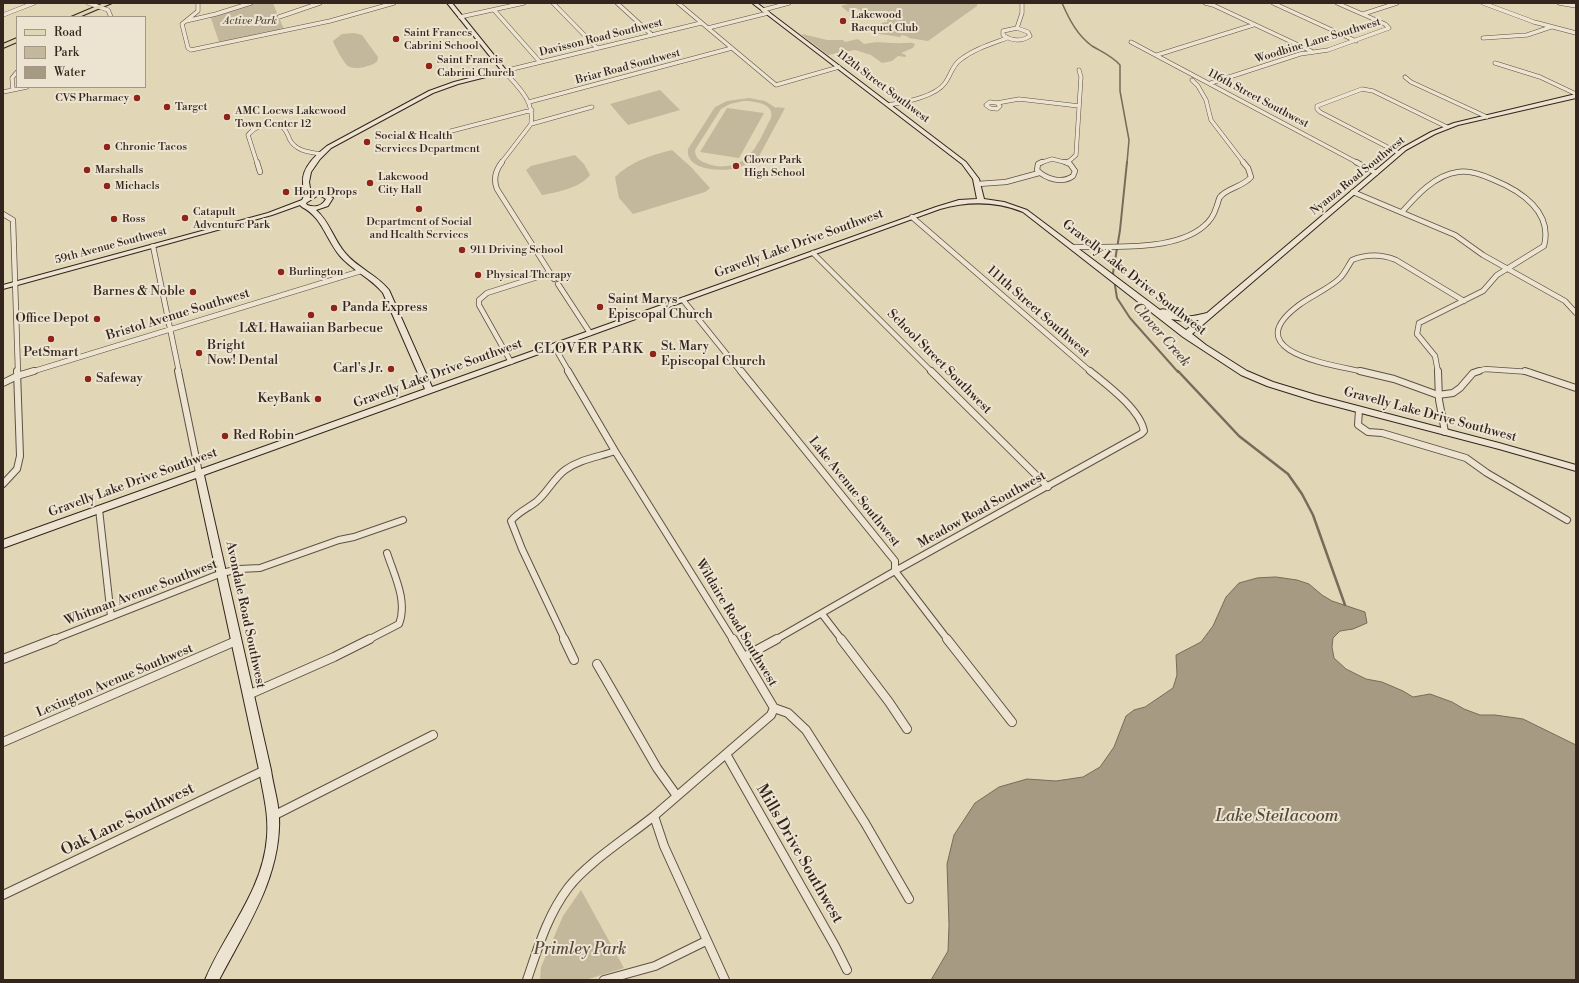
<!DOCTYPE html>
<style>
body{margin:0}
#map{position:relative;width:1579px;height:983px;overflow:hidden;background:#e1d6b6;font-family:"Libre Bodoni",serif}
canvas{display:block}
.frame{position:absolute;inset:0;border:4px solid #34251e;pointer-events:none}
.legend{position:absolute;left:16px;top:16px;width:130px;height:72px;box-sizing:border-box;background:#ece4d0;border:1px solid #a29889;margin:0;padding:5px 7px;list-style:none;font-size:12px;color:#34251e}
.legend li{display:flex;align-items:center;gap:8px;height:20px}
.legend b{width:20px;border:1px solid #a29889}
</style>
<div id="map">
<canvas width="1579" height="983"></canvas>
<div class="frame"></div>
<ul class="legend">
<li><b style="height:5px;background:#e1d6b6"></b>Road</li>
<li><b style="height:11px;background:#c4b89c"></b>Park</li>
<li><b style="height:11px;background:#a69a82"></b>Water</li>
</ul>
</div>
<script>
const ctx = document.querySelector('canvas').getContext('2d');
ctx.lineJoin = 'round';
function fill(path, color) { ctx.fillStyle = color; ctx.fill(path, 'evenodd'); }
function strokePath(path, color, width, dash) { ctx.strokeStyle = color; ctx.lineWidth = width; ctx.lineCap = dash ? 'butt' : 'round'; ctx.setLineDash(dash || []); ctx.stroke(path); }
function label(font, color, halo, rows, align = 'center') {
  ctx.font = font + ' "Libre Bodoni",serif'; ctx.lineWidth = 4; ctx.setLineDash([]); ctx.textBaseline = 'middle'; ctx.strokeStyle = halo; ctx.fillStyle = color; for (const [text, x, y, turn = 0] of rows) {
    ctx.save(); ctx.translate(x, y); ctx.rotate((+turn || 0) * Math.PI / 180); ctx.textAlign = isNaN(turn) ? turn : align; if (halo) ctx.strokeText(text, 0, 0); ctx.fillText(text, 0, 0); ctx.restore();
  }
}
const green = new Path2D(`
 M251,3H273L277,13L271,16L270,19L280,20L285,31L220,45L210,15Z
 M852,3H977V6L928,41L908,38L909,37L902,35L900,37L873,33L874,31L869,28L870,26L875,28L885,26L881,23L887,22V18L882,15L874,17L870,15L865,16L863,14L865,13L858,9L848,12L841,6Z
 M354,33L362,35L378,57L377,62C370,66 356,71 348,66C344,63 334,45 333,41L342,34Z
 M802,34L827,40H843L845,42L858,39L864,44C881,40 887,44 903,43C908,43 911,42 915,44L913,48L901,53L906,55V57L898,56L892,61L882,63L871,55L855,50L828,55L802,35Z
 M660,90L680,110L628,125L610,104Z
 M749,98L765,101L776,108L777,107L785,108L757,160C751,160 744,167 737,168C723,172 685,171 688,149L715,107L727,101ZM743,101C753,101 775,103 771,118C760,138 753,163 727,166C720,167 712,166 706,163C699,161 695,157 695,150L721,109L730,104Z
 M727,108L764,113L739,158L700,152Z
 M672,150L691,167L710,188L705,192L633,214L619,198L615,177C630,162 651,155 672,150Z
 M575,155L584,164L590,175C580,188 558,192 542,195L526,170L531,166Z
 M581,890L624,968L585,980H540L541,967L563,916Z`);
const water = new Path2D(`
 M1276,577L1297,580L1309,584L1322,595L1332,601L1365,612L1367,623L1353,629L1340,631L1333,638L1332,647L1334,658L1346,669L1366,679L1382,682L1403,691L1413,697L1430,694L1452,702L1464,709L1480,715H1495L1523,719L1576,745V980H931L948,951L949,925L947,864L954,835L975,803L999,787L1027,779L1056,781L1083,777L1100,767L1114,747L1126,716L1134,710L1145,707L1173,688L1177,675L1176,655L1201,642L1213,626L1226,597L1239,583L1257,578Z`);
const streamFar2 = new Path2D(`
 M1062,3C1069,19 1077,35 1092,46C1102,52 1112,56 1120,65V91L1129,140L1127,163`);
const streamFar1 = new Path2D(`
 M1127,162L1120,230L1113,273L1117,298L1130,318L1178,372`);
const stream = new Path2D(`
 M1178,371L1239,436L1288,474L1302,494L1313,515L1345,605`);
const streetFar3 = new Path2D(`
 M88,3L108,10L111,17
 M198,3V11L182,24L188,48L191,50L330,21L394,3
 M553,3L597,48
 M617,3L652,35
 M678,3L776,85L839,67
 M1205,3L1213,5L1311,51
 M1273,3L1356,41
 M1483,3L1534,22L1576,33
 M1559,3L1576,6
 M494,10L540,62
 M763,10L789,3
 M1363,14L1397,3
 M3,15L34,3
 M279,17L320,3
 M460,17L524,3
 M186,21L216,14L251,3
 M708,28L768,13
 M1017,28L1028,32L1030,36C1021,42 1012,41 1003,35V31Z
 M1017,28L1022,13V3
 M1483,38L1527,35L1551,27
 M1131,42L1358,163
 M1157,55L1253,25
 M1495,63L1540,77L1576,94
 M1405,77L1411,82L1487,117
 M1192,80L1198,86L1206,100L1211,120L1244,163
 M1211,83L1300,54L1328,50L1389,28L1385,24L1337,3
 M13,90L12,78L17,72
 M3,92L27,87
 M529,102L732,48
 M990,102L997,103L1000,106L997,109L990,108L986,105Z
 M997,103L1019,99L1079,106
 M889,105C905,102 935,97 945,83C951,75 952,66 960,60C974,49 991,44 1007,38
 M531,124L592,107
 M432,136L532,110
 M1399,153L1320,112L1317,109V106L1362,89L1373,91L1447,127
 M257,163L248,135C256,125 267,123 279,124C285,128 287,133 290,140C296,151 309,152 321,154
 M501,163L531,124C535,101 518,87 504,71L701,23
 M1040,163L1052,159L1068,163
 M1067,163L1076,155L1081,77L1079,70`);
const streetFar2 = new Path2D(`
 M257,162L260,172
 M502,162C495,171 493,179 497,189L554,279
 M1042,162L1038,164L1037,170C1046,179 1062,184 1073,176L1075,171L1070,164L1065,162
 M1356,162L1376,173
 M1067,163L1068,162
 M978,184L1006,182L1039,173
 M1353,192L1455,235L1483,255L1565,301L1576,313
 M1402,212C1417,195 1435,175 1458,172C1470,170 1483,175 1494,180C1521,191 1553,212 1544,246L1497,275L1483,291L1419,323L1417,334L1435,356L1438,372
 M3,214L13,220L18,372
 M912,217L1091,372
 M153,246L179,372
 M1073,247C1111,246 1174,252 1204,226C1210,221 1214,215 1216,208C1218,204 1218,200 1220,197C1227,188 1243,187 1251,177L1248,168L1243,162
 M813,253L932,372
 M558,284L590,333
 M683,300L741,372
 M554,346L569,372
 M511,362L479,305V300L487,293L550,273
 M31,372L361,271
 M1364,372C1330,364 1236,352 1299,305C1311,296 1330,288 1340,278C1345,273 1348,266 1352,260C1367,254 1381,254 1396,260L1464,301
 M1476,372L1485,369L1530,372`);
const streetFar1 = new Path2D(`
 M178,371L199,473
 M568,371L615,451L733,640
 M741,371L895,561V571L948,640
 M931,371L1048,487
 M1360,371L1394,379L1438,395L1453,393L1460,388L1473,373L1479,371
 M1438,371L1439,400L1445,432
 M1525,371L1576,388
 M3,383L17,376L34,371
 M1359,410L1358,425L1368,432L1382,433L1466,458L1487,473L1567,520
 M3,484L17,469L20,456L17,371
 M99,509L111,617
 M822,614L842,640
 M52,640L222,573L239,569L260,568L339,540L354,537L403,520
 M368,640L399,624C408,601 394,575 387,553
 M565,640L522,549L511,521C517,513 528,508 536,502C547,493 554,478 565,470C580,459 599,457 615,451
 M775,640L895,571L1141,434L1144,431C1140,409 1107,385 1090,371`);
const street = new Path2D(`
 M564,639L574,660
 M733,639L774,708L788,713L806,730L865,823L909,899
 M841,639L889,702L907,729
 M947,639L1012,722
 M744,657L777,639
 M3,659L55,639
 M597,664L657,768L677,796
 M248,695L334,657L370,639
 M3,742L236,641
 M726,754L835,946L847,970
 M273,816L433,735
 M3,895L265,770
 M527,980C538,948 547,916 568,888C587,863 628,837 654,816
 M604,980L655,966L706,941
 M725,980L664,846L654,816L771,715L774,708`);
const secondary = new Path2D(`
 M447,3H452L506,70V72L458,84L433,93L331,148L320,159L311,172L309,182L311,194L322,192L333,198L328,206L316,210C330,222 334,241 346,254C358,268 377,275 389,290L432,387L936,207L959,200L977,199L973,179L962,164L752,3H757L966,162L979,179L984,199L1004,202L1027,210L1160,310C1166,307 1171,314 1178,316C1187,318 1198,315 1207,313L1402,148L1431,132L1454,123L1576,94V98L1458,125L1435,134L1406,150L1192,334L1206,345L1247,371L1273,382L1316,395L1499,443L1576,465V471L1499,449L1315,401L1267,386L1241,375L1183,337L1023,212C995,201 969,201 940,209L204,475L271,770C273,785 278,800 279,815C282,876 246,928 219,980H205C225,932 263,891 267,837C269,814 263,793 259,770L196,478L3,548V540L425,389L383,293C371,278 352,270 340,256C326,239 322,217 302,207L300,205L272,215L3,289V285L268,213L302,200C306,194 303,189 303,182C302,167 317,154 327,146L429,91L454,82L501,70ZM317,196H321L326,199C322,206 315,208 307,205L306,203ZM1171,319L1184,321L1199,320L1186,330Z`);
const primary = new Path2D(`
 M104,3H112L79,17H71Z
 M17,38V42L3,48V44Z`);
const markers = [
 [843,21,4,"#8f2418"],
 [396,39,4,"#8f2418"],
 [429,66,4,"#8f2418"],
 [137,98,4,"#8f2418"],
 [167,107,4,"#8f2418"],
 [227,117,4,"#8f2418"],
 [367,142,4,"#8f2418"],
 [107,147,4,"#8f2418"],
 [736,166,4,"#8f2418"],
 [87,170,4,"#8f2418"],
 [370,183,4,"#8f2418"],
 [107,186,4,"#8f2418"],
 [286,192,4,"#8f2418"],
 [419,209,4,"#8f2418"],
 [185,218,4,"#8f2418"],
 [114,219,4,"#8f2418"],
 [462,250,4,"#8f2418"],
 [281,272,4,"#8f2418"],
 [478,275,4,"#8f2418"],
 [193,292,4,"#8f2418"],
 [600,307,4,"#8f2418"],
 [334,308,4,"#8f2418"],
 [311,315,4,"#8f2418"],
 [97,319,4,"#8f2418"],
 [51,339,4,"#8f2418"],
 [199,353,4,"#8f2418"],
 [653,354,4,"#8f2418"],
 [391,369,4,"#8f2418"],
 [88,379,4,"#8f2418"],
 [318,399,4,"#8f2418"],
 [225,436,4,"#8f2418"]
];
const farPoinames = [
 ["Lakewood",851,15],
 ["Racquet Club",851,28],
 ["Saint Frances",404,33],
 ["Cabrini School",404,46],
 ["Saint Francis",437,60],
 ["Cabrini Church",437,73],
 ["CVS Pharmacy",129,98,"right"],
 ["Target",175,107],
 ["AMC Loews Lakewood",235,111],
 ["Town Center 12",235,124],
 ["Social & Health",375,136],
 ["Services Department",375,149],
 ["Chronic Tacos",115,147],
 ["Clover Park",744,160],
 ["High School",744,173],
 ["Marshalls",95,170],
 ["Lakewood",378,177],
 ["City Hall",378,190],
 ["Michaels",115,186],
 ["Hop n Drops",294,192],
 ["Catapult",193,212],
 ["Adventure Park",193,225],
 ["Ross",122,219],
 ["Department of Social",419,222,"center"],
 ["and Health Services",419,235,"center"],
 ["911 Driving School",470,250],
 ["Burlington",289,272],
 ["Physical Therapy",486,275]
];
const farParknames = [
 ["Active Park",250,21]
];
const farStreetnames = [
 ["Davisson Road Southwest",601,38,-14],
 ["Woodbine Lane Southwest",1318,41,-17],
 ["Briar Road Southwest",628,67,-15],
 ["112th Street Southwest",883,87,37],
 ["116th Street Southwest",1258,99,28],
 ["Nyanza Road Southwest",1358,176,-39],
 ["59th Avenue Southwest",111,246,-15]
];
const streetNames = [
 ["Gravelly Lake Drive Southwest",799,244,-20],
 ["Gravelly Lake Drive Southwest",1134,278,38],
 ["111th Street Southwest",1038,312,41],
 ["Bristol Avenue Southwest",178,315,-17],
 ["School Street Southwest",939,362,45],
 ["Gravelly Lake Drive Southwest",438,374,-20],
 ["Gravelly Lake Drive Southwest",1430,415,15],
 ["Gravelly Lake Drive Southwest",133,483,-20],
 ["Lake Avenue Southwest",854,492,51],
 ["Meadow Road Southwest",982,510,-29],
 ["Whitman Avenue Southwest",141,593,-21],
 ["Avondale Road Southwest",245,615,78],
 ["Wildaire Road Southwest",736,623,59],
 ["Lexington Avenue Southwest",115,681,-23]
];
const poiNames = [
 ["Barnes & Noble",185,292,"right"],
 ["Saint Marys",608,300],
 ["Episcopal Church",608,315],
 ["Panda Express",342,308],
 ["Office Depot",89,319,"right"],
 ["L&L Hawaiian Barbecue",311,329,"center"],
 ["Bright",207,346],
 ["Now! Dental",207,361],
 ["St. Mary",661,347],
 ["Episcopal Church",661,362],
 ["PetSmart",51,353,"center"],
 ["Carl's Jr.",383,369,"right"],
 ["Safeway",96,379],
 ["KeyBank",310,399,"right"],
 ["Red Robin",233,436]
];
const waterNames = [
 ["Clover Creek",1161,335,49]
];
const neighbourhoodNames = [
 ["CLOVER PARK",589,350]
];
const nearStreetnames = [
 ["Oak Lane Southwest",128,820,-26],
 ["Mills Drive Southwest",799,854,60]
];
const nearParknames = [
 ["Primley Park",580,950]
];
const nearWaternames = [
 ["Lake Steilacoom",1277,817]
];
fill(green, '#c4b89c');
fill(water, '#a69a82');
strokePath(water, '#786b5a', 1);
strokePath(streamFar2, '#786b5a', 1.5);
strokePath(streamFar1, '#786b5a', 2);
strokePath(stream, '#786b5a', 2.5);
strokePath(streetFar3, '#5f5144', 4.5);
strokePath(streetFar2, '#5f5144', 6);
strokePath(streetFar1, '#5f5144', 8);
strokePath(street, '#5f5144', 10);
strokePath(secondary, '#34251e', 2);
strokePath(primary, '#34251e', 2);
strokePath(streetFar3, '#ece4d0', 3.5);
strokePath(streetFar2, '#ece4d0', 4.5);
strokePath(streetFar1, '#ece4d0', 6);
strokePath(street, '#ece4d0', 8);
fill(secondary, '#ece4d0');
fill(primary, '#e1d6b6');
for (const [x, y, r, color] of markers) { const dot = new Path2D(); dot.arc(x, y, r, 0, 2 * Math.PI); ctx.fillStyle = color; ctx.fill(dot); strokePath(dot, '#ece4d0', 1.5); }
label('11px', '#34251e', '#ece4d0', farPoinames, 'left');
label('italic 11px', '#584a3e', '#ece4d0', farParknames);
label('11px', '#34251e', '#ece4d0', farStreetnames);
label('13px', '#34251e', '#ece4d0', streetNames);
label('13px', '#34251e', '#ece4d0', poiNames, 'left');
label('italic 14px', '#56483c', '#ece4d0', waterNames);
ctx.letterSpacing = '1px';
label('14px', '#34251e', '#ece4d0', neighbourhoodNames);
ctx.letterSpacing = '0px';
label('16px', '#34251e', '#ece4d0', nearStreetnames);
label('italic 16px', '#584a3e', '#ece4d0', nearParknames);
label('italic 17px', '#56483c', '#ece4d0', nearWaternames);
</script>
